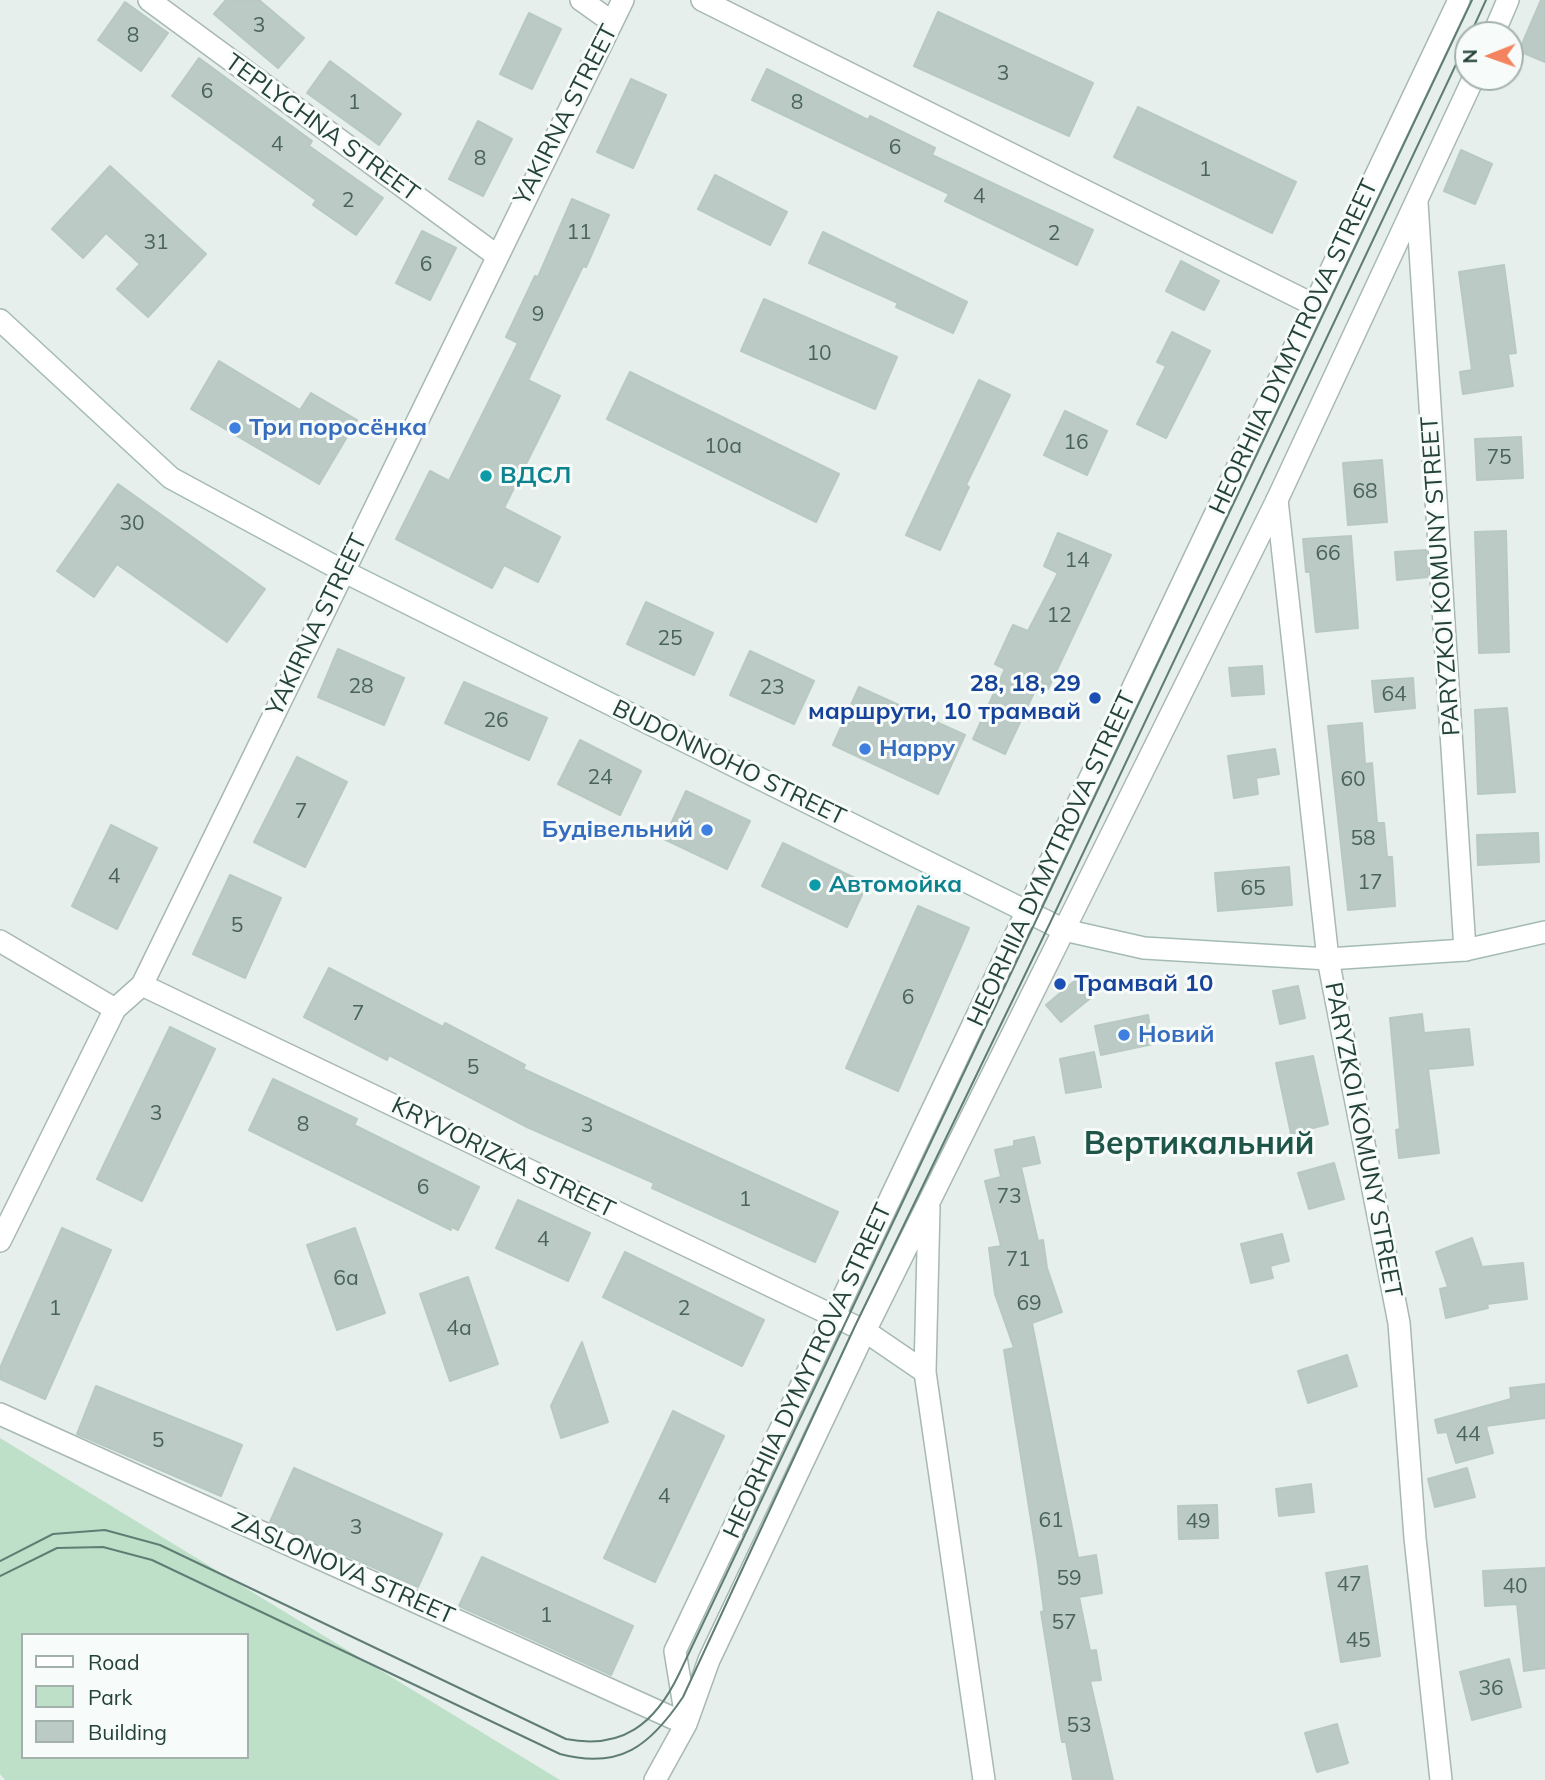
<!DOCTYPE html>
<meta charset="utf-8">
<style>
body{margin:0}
#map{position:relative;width:1545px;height:1780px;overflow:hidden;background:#e6efeb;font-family:Mulish,sans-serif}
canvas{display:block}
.legend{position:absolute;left:21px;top:1633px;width:228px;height:126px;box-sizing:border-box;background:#f7fbf9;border:2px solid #a3b1ad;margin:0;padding:9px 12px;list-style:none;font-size:21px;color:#24423a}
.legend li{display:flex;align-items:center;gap:14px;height:35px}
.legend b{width:35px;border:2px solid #a3b1ad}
.north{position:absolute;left:1454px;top:21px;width:70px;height:70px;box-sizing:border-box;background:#f7fbf9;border:2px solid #a3b1ad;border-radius:50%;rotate:269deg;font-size:19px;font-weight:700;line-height:28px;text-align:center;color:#24423a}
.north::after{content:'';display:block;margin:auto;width:24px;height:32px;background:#f4845f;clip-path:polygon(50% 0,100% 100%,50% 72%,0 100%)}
</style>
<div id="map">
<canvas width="1545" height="1780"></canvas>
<ul class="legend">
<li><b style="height:9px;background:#fff"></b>Road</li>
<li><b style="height:19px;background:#bfe0c8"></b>Park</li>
<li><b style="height:19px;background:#bbcac4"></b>Building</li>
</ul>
<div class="north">N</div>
</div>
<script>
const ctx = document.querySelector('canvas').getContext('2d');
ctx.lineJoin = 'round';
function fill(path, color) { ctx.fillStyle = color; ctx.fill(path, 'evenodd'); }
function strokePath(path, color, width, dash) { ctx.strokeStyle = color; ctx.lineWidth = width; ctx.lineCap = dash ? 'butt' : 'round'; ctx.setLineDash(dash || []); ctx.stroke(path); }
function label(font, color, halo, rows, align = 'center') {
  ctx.font = font + ' Mulish,sans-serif'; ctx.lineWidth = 6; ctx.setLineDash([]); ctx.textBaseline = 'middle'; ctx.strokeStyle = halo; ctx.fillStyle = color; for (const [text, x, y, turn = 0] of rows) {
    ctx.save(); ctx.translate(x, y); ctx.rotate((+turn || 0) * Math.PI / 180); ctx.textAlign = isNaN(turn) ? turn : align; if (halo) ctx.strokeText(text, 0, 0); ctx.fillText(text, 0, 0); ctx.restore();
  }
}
const green = new Path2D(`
 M0,1438L560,1780H5L0,1774ZM23,1635H247V1757H23Z`);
const building = new Path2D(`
 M226,0H259L304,38L278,68L214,14Z
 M1541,0H1545V62L1519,51Z
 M125,2L168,33L141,71L98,40Z
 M938,12L1093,83L1069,136L914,66Z
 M529,13L561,29L532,89L500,74Z
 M199,58L312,141L309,146L383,198L356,235L313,205L316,200L172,96Z
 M330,61L401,114L379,145L307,93Z
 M767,69L868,120L870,116L935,148L932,155L1093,230L1077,265L945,201L949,194L752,100Z
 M631,79L666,95L633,168L597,152Z
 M1138,107L1296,182L1272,233L1114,157Z
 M478,121L512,139L483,196L449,179Z
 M1461,150L1492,164L1475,204L1444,191Z
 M110,166L206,254L148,317L117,289L140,264L106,233L83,258L52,229Z
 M715,175L787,212L770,245L698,209Z
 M572,199L609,215L586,267L583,266L528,380L560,396L504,508L560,537L538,582L504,565L492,588L396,539L430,471L449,481L518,343L506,337L535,276L538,277Z
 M422,231L456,248L430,300L396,283Z
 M823,232L967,302L953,333L896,307L898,303L809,263Z
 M1181,261L1219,281L1204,310L1166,291Z
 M1504,265L1516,353L1508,354L1513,386L1463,394L1460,372L1472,370L1459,272Z
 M764,299L897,357L875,409L741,351Z
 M1172,332L1210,351L1166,438L1137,424L1166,366L1157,362Z
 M219,361L300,410L311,393L357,420L319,484L191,409Z
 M630,372L839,474L816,522L607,419Z
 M979,380L1010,395L966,485L969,487L940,550L906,535Z
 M1065,411L1107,431L1087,475L1044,455Z
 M1521,437L1523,478L1477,480L1475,439Z
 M1382,460L1387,522L1348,525L1343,463Z
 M118,484L265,589L227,642L117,564L94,597L57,571Z
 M1506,531L1509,652L1479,653L1475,532Z
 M1058,533L1111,555L1048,689L1038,684L1005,754L973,739L1005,669L995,664L1013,625L1028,631L1058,573L1044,566Z
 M1351,536L1358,628L1316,632L1310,572H1306L1303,539Z
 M1426,550L1428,577L1397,580L1395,552Z
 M646,602L713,633L694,675L627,644Z
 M338,649L404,678L384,725L318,697Z
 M750,651L814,681L794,724L730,695Z
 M1262,666L1264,694L1232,696L1229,668Z
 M1413,678L1415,708L1375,712L1372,681Z
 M464,682L547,718L529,760L445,723Z
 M859,687L965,735L938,794L833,745Z
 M1507,708L1515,792L1478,794L1475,710Z
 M1362,723L1365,764L1372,763L1377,823H1384L1387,857H1392L1395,906L1348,910L1328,726Z
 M580,740L641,771L620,815L558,784Z
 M1275,749L1279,774L1256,778L1258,794L1234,798L1228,756Z
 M297,757L347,782L305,867L254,842Z
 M686,791L750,821L727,869L664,839Z
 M111,825L157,848L117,929L72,906Z
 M1538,833L1539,862L1478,865L1477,835Z
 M783,843L867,884L847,927L762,886Z
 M1289,867L1292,905L1218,911L1215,873Z
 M230,875L281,898L245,978L193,954Z
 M918,906L969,928L898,1091L846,1068Z
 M329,968L443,1027L445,1023L525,1065L523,1069L838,1212L815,1262L652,1188L654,1183L527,1127L389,1055L387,1060L304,1017Z
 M1078,978L1093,996L1061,1022L1046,1005Z
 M1298,986L1305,1018L1280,1024L1273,991Z
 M1422,1014L1424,1033L1469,1029L1473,1065L1428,1069L1439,1153L1399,1158L1396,1130L1400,1129L1390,1018Z
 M1148,1015L1153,1044L1101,1055L1095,1026Z
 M170,1027L215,1049L142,1201L97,1179Z
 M1094,1052L1101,1087L1066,1093L1060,1059Z
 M1313,1056L1328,1124L1291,1134L1276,1063Z
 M273,1079L357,1119L354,1125L479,1187L458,1230L450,1226L451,1230L249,1130Z
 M1034,1137L1040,1163L1021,1167L1038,1241L1043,1240L1047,1268L1062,1312L1032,1323L1078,1558L1096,1555L1102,1593L1079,1597L1090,1651L1096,1650L1101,1680L1090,1681L1113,1780H1073L1066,1742H1062L1041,1612L1044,1611L1038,1564L1004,1350L1014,1348L995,1294L989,1248L1001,1246L985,1181L1001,1177L995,1150L1014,1146V1141Z
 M1334,1163L1344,1199L1309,1209L1298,1173Z
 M518,1200L590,1233L568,1281L496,1248Z
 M62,1228L111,1250L45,1399L0,1379V1368Z
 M355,1228L385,1313L337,1330L307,1245Z
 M1282,1234L1289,1261L1270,1266L1273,1278L1251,1283L1241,1244Z
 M1472,1238L1482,1267L1523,1263L1527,1299L1487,1304L1488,1308L1446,1318L1440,1289L1448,1287L1436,1252Z
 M625,1252L764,1320L742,1366L603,1297Z
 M468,1277L498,1364L450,1381L420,1294Z
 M582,1342L608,1422L561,1438L551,1406Z
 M1347,1355L1357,1386L1308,1403L1298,1371Z
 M1545,1384V1418L1486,1426L1493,1453L1456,1463L1447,1432L1438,1433L1435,1420L1511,1399L1510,1388Z
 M96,1386L242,1445L221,1496L77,1434Z
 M673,1411L724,1436L655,1582L604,1558Z
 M294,1468L442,1534L418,1587L270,1522Z
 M1467,1468L1475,1497L1435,1507L1428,1479Z
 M1311,1484L1314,1512L1279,1516L1276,1489Z
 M1217,1505L1218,1538L1179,1539L1178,1506Z
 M482,1557L633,1626L611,1675L459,1606Z
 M1367,1566L1380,1656L1341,1662L1326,1573Z
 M1545,1568V1668L1524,1671L1517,1604L1485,1606L1483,1571Z
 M1509,1659L1521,1707L1472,1720L1460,1672Z
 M1337,1724L1348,1763L1317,1772L1305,1733Z`);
const minor = new Path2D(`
 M149,0L496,255
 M581,0L612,22
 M702,0L1314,305
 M1417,203L1465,950
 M1277,500L1328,959L1399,1323L1415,1538L1441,1780
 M0,941L115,1009
 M142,985L865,1331L925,1372
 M929,1207L925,1372L984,1780
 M0,1241L115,1009L142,985L623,0
 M0,1414L686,1724
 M686,1718L675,1651L1027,911
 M655,1780L686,1724L709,1660L865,1331L1064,930`);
const tertiary = new Path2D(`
 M1493,35L1508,0
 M1027,911L1459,0
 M1064,930L1277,500L1474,77`);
const secondary = new Path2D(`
 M0,320L171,478L343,571L1064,930L1144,948L1328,959L1465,950L1545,932`);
const tram = new Path2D(`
 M1470,35L1486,0
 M0,1561L53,1534L105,1530L160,1545L566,1739C622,1750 655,1724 679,1674L1472,0
 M0,1576L57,1548L103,1547L152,1560L560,1754C620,1770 650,1746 683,1697L855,1326L1050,923L1468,39`);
const markers = [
 [235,428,7,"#3f7fe0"],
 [486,476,7,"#0f9aa8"],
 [1095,698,7,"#1a4fb4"],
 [865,749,7,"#3f7fe0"],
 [707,830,7,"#3f7fe0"],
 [815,885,7,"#0f9aa8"],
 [1060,984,7,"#1a4fb4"],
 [1124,1035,7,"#3f7fe0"]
];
const numberNames = [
 ["3",259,26],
 ["8",133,36],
 ["3",1003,74],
 ["6",207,92],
 ["1",354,103],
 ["8",797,103],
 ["4",277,145],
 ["6",895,148],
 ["8",480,159],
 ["1",1205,170],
 ["4",979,197],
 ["2",348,201],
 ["11",579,233],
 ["2",1054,234],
 ["31",156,243],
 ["6",426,265],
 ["9",538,315],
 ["10",819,354],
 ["16",1076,443],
 ["10а",723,447],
 ["75",1499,458],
 ["68",1365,492],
 ["30",132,524],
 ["66",1328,554],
 ["14",1077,561],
 ["12",1059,616],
 ["25",670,639],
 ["28",361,687],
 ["23",772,688],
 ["64",1394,695],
 ["26",496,721],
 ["24",600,778],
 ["60",1353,780],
 ["7",301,812],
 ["58",1363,839],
 ["4",114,877],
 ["17",1370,883],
 ["65",1253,889],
 ["5",237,926],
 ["6",908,998],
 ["7",358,1014],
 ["5",473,1068],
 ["3",156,1114],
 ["8",303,1125],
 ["3",587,1126],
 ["6",423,1188],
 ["73",1009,1197],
 ["1",745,1200],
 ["4",543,1240],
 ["71",1018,1260],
 ["6а",346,1279],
 ["69",1029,1304],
 ["1",55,1309],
 ["2",684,1309],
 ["4а",459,1329],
 ["44",1468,1435],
 ["5",158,1441],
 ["4",664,1497],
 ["61",1051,1521],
 ["49",1198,1522],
 ["3",356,1528],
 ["59",1069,1579],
 ["47",1349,1585],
 ["40",1515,1587],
 ["1",546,1616],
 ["57",1064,1623],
 ["45",1358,1641],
 ["36",1491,1689],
 ["53",1079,1726]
];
const streetNames = [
 ["YAKIRNA STREET",566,115,-63],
 ["TEPLYCHNA STREET",322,128,36],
 ["HEORHIIA DYMYTROVA STREET",1294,347,-65],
 ["PARYZKOI KOMUNY STREET",1441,576,-94],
 ["YAKIRNA STREET",317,625,-64],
 ["BUDONNOHO STREET",729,763,26],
 ["HEORHIIA DYMYTROVA STREET",1052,859,-65],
 ["PARYZKOI KOMUNY STREET",1363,1140,79],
 ["KRYVORIZKA STREET",503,1158,26],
 ["HEORHIIA DYMYTROVA STREET",808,1371,-65],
 ["ZASLONOVA STREET",343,1569,24]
];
const shopNames = [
 ["Три поросёнка",249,428],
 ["Happy",879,749],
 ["Будівельний",693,830,"right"],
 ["Новий",1138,1035]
];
const cultureNames = [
 ["ВДСЛ",500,476],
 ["Автомойка",829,885]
];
const transitNames = [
 ["28, 18, 29",1081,684],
 ["маршрути, 10 трамвай",1081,712],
 ["Трамвай 10",1074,984,"left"]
];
const districtNames = [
 ["Вертикальний",1199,1144]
];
fill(green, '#bfe0c8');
fill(building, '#bbcac4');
strokePath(building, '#b8c9c2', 2);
strokePath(minor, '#a8b8b2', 24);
strokePath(tertiary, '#a8b8b2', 24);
strokePath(secondary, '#a4bbb3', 24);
strokePath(minor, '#fff', 21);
strokePath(tertiary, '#fff', 21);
strokePath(secondary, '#fff', 21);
strokePath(tram, '#5f7d75', 2);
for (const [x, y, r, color] of markers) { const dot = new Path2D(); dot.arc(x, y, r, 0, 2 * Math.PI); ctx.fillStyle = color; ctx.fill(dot); strokePath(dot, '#f7fbf9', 2.5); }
label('21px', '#4a645c', null, numberNames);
label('24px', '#24423a', '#f7fbf9', streetNames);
label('bold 24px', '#366cbe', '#f7fbf9', shopNames, 'left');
label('bold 24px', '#0d838f', '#f7fbf9', cultureNames, 'left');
label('bold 24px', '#164399', '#f7fbf9', transitNames, 'right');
label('bold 32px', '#1f5548', '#f7fbf9', districtNames);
</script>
